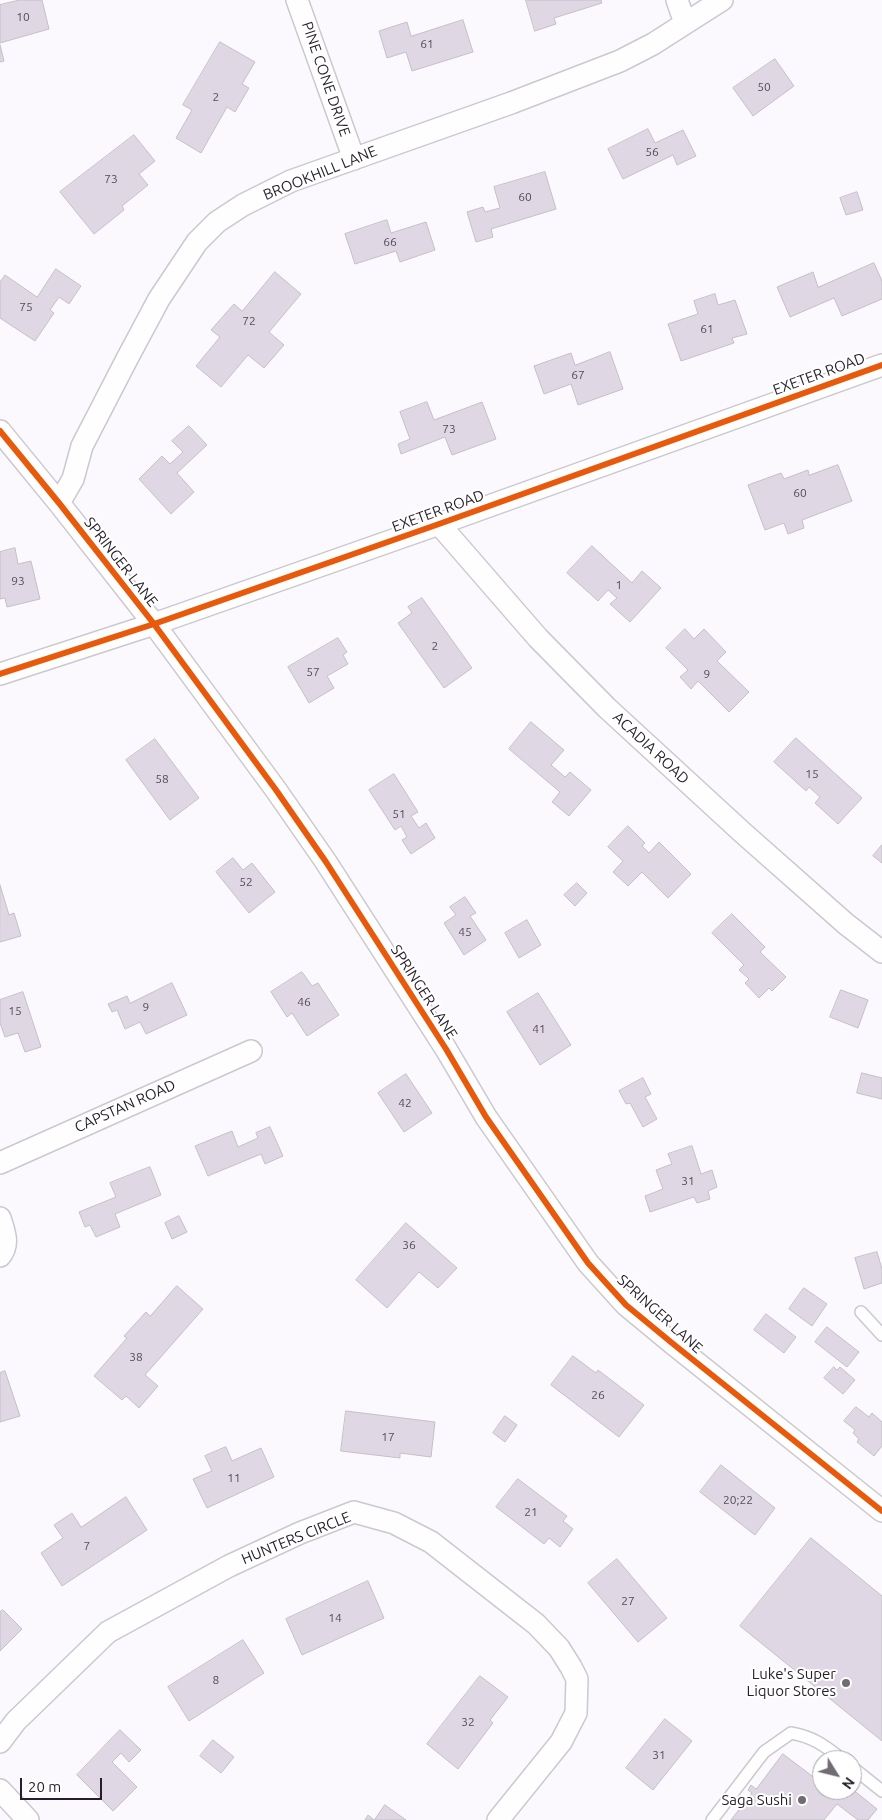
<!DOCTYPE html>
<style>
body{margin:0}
#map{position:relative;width:882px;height:1820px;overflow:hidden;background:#fbf9fd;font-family:Ubuntu,sans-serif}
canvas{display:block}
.north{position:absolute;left:812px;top:1750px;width:50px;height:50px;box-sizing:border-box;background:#fff;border:1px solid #a8a5aa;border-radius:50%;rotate:126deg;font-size:14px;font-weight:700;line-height:20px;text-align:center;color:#261f2a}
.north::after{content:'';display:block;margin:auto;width:18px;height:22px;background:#716b74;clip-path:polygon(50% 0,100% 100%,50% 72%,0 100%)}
.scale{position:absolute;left:20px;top:1778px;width:82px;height:22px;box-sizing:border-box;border:2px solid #261f2a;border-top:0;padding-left:6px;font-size:15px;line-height:18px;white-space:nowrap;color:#261f2a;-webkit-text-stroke:4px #fff;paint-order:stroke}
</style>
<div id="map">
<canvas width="882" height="1820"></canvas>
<div class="north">N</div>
<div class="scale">20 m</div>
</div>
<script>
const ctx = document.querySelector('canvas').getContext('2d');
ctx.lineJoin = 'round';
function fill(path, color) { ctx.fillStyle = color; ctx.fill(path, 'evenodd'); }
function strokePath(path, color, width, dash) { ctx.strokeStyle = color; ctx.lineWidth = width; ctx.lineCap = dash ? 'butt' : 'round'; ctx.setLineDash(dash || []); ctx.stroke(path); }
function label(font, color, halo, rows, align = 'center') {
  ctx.font = font + ' Ubuntu,sans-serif'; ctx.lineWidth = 4; ctx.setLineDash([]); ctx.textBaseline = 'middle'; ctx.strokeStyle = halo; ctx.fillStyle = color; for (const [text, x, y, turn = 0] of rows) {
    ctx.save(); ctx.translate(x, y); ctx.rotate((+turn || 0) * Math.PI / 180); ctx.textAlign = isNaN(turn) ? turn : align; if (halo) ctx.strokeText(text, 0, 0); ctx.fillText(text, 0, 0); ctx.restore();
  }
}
const building = new Path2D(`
 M20,0H42L49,29L0,43V5Z
 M526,0H601L602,3L554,18L556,24L535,31Z
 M463,20L473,52L412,71L406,52L387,58L379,31L407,22L411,36Z
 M220,42L255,62L242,84L249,88L235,112L227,107L201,153L176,138L192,110L183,105Z
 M0,45L4,61L0,62Z
 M775,59L794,86L753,116L733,88Z
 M648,129L655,143L683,130L696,156L677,165L673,155L623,179L608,149Z
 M134,135L155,161L139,174L148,185L122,206L124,210L94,234L60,192Z
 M545,172L556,209L491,229L493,237L476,242L467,212L483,207L485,212L500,208L494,187Z
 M857,192L863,210L846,215L840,198Z
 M387,220L391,233L426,222L435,250L400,262L396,251L355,264L345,234Z
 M874,263L882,281V299L842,316L834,298L790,317L777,287L813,272L818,287Z
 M56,269L81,286L69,304L59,297L50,310L54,313L35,341L0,318V282L5,275L37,297Z
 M275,272L301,294L269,332L284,345L264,368L248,355L221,387L196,366L220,337L211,330L234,304L242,311Z
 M715,294L718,305L735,300L747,334L732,338L734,343L681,361L668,324L698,314L694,301Z
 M610,352L623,389L578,405L571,384L544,394L534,366L571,353L575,365Z
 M427,402L434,420L482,402L496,439L452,455L445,437L401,454L398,444L410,439L400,412Z
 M189,426L207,445L177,473L194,492L171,514L139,479L162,456L170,464L183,452L172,441Z
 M838,465L852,501L802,520L804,528L788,534L784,523L765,530L748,485L781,473L784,479L808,470L809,475Z
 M592,546L632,583L642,571L661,588L630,622L610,604L617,598L608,590L598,601L567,573Z
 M15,548L18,564L31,561L40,599L7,607L5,598L0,599V552Z
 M422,598L472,668L444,688L398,623L412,613L408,607Z
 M685,629L694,639L704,629L726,652L717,661L749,692L729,712L698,681L691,689L680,677L688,670L666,648Z
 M338,638L347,652L343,655L348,664L327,676L334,688L309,703L288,667Z
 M531,722L564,750L551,765L565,777L570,772L591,790L569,816L552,802L560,792L509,749Z
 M796,738L862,798L838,824L815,803L820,797L809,787L806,791L774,762Z
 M155,739L199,798L170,820L126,760Z
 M394,774L418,812L411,816L419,828L426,823L435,838L411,854L402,840L407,837L401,826L395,830L369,790Z
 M628,826L645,843L642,846L649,853L659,842L691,874L668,898L642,872L628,886L613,872L623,861L608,847Z
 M882,845V863L873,856Z
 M233,858L243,870L252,863L275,892L249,913L216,872Z
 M577,883L587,893L575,906L564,895Z
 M0,885L9,915L14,913L21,936L0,942Z
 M465,897L476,913L470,916L486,940L464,955L444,923L456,915L450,907Z
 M732,914L765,947L760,952L786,977L772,991L769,988L759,998L745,983L749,979L739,970L744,965L712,933Z
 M527,920L541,945L519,958L505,933Z
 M302,972L312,986L318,983L339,1015L307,1036L292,1013L287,1017L271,992Z
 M172,983L187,1015L146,1034L140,1022L125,1029L117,1010L112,1012L108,1004L127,996L130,1003Z
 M841,990L868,1000L858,1028L830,1017Z
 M23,992L41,1047L25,1052L18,1033L5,1037L0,1023V1000Z
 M538,993L571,1045L540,1065L507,1012Z
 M862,1073L882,1078V1099L857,1093Z
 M406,1074L432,1113L404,1132L378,1093Z
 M643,1078L651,1094L645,1097L657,1119L643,1127L630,1103L626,1104L619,1091Z
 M270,1127L283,1156L265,1164L261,1154L208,1176L195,1146L232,1131L238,1147L258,1138L256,1133Z
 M692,1146L701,1174L712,1170L717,1187L708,1191L710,1199L697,1203L694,1197L650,1212L645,1196L663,1189L656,1170L672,1164L668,1154Z
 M150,1167L161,1195L115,1214L120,1227L96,1237L90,1225L85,1227L79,1212L116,1197L110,1183Z
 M179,1216L187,1232L172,1239L165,1223Z
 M406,1223L457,1268L438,1288L419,1272L387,1308L356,1280Z
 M877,1252L882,1269V1283L864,1289L855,1258Z
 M177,1286L203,1309L145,1375L158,1386L139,1408L126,1396L122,1400L94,1376L127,1338L124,1336L146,1312L150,1316Z
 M804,1288L827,1304L812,1326L789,1309Z
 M766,1314L796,1337L784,1353L754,1330Z
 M827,1327L859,1352L847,1367L815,1342Z
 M573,1356L596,1373L598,1370L644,1405L619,1437L551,1385Z
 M834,1367L837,1370L840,1367L855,1380L843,1394L824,1378Z
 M5,1371L20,1416L0,1422V1373Z
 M856,1407L869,1417L872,1413L882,1422V1446L874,1456L857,1442L859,1439L853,1433L855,1430L844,1421Z
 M346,1411L435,1422L431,1457L400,1453V1458L341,1451Z
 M505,1416L517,1425L505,1442L493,1433Z
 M226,1447L232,1461L261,1448L274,1477L207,1508L193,1479L212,1471L205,1456Z
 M721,1465L775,1508L755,1535L700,1492Z
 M518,1479L567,1516L563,1521L573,1529L560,1547L549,1538L544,1544L496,1507Z
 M126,1497L147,1530L62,1586L41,1553L63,1538L54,1525L72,1513L81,1527Z
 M811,1538L882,1596V1741L740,1626Z
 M617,1559L667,1618L638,1642L588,1583Z
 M368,1581L384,1618L302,1655L286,1619Z
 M3,1610L22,1629L0,1651V1612Z
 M243,1640L264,1673L189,1721L168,1687Z
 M480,1676L508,1697L490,1720L493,1723L458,1769L427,1744Z
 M665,1719L692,1741L653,1790L626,1768Z
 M120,1730L141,1750L129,1762L121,1753L112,1762L137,1787L113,1811L77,1775Z
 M213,1740L234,1757L221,1773L200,1756Z
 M783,1754L820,1782L822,1779V1790L852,1789L877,1809L868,1820H858L837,1804L824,1820H731L752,1793L748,1790L751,1785L756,1789Z
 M385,1805L406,1820H365L368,1815L374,1820Z`);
const lane = new Path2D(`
 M861,1312L882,1335
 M852,1767L882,1791
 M712,1820L764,1752L791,1733C814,1737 825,1746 843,1760`);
const street = new Path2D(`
 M297,0L354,159
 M677,0L685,23
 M0,431L59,503L154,624L276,790L326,862L446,1049L486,1117L588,1263L626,1305L672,1343L882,1511
 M59,503L73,479L82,446L128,357L159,299L197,242L217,222L243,205L291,181L511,103L620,61L653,44L722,0
 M439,524L538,638L607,708L743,833L846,924L882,952
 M0,674L154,624L439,524L882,365
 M0,1163L251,1051
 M0,1218C4,1231 10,1244 0,1256
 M0,1742L16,1721L108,1632L229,1566L300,1533L354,1512L394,1523L431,1542L536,1624L559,1648L571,1667L577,1679L576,1713L561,1742L498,1820
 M0,1790L28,1820`);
const cycleway = new Path2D(`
 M0,431L59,503L154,624L276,790L326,862L446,1049L486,1117L588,1263L626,1305L672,1343L882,1511
 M0,674L154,624L439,524L882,365`);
const markers = [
 [846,1683,5,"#716b74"],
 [802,1800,5,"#716b74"]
];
const numberNames = [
 ["10",23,17],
 ["61",427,44],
 ["50",764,87],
 ["2",216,97],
 ["56",652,152],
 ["73",111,179],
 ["60",525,197],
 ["66",390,242],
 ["75",26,307],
 ["72",249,321],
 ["61",707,329],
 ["67",578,375],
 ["73",449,429],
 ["60",800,493],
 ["93",18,581],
 ["1",619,585],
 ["2",435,646],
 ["57",313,672],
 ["9",707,674],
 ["15",812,774],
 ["58",162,779],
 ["51",399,814],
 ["52",246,882],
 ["45",465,932],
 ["46",304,1002],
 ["9",146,1007],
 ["15",15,1011],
 ["41",539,1029],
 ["42",405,1103],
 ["31",688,1181],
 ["36",409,1245],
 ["38",136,1357],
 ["26",598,1395],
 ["17",388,1437],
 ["11",234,1478],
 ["20;22",738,1500],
 ["21",531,1512],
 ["7",87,1546],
 ["27",628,1601],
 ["14",335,1618],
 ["8",216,1680],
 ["32",468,1722],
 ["31",659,1755]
];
const streetNames = [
 ["PINE CONE DRIVE",326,79,71],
 ["BROOKHILL LANE",320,173,-22],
 ["EXETER ROAD",819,374,-20],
 ["EXETER ROAD",438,511,-20],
 ["SPRINGER LANE",121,562,52],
 ["ACADIA ROAD",651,748,43],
 ["SPRINGER LANE",424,992,57],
 ["CAPSTAN ROAD",125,1106,-24],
 ["SPRINGER LANE",660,1314,42],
 ["HUNTERS CIRCLE",296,1538,-22]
];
const poiNames = [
 ["Luke's Super",836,1674],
 ["Liquor Stores",836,1691],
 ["Saga Sushi",792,1800]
];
fill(building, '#e0d7e4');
strokePath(building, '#c4c0c7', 1);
strokePath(lane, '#ccc8cf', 14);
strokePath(street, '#ccc8cf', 24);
strokePath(lane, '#fefeff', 11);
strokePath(street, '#fefeff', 21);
strokePath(cycleway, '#e8590c', 6);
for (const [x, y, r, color] of markers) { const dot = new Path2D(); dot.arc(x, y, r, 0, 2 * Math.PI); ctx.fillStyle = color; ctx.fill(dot); strokePath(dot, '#fff', 2); }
label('12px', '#544d58', null, numberNames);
label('15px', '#261f2a', '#fff', streetNames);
label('15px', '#261f2a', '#fff', poiNames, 'right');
</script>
